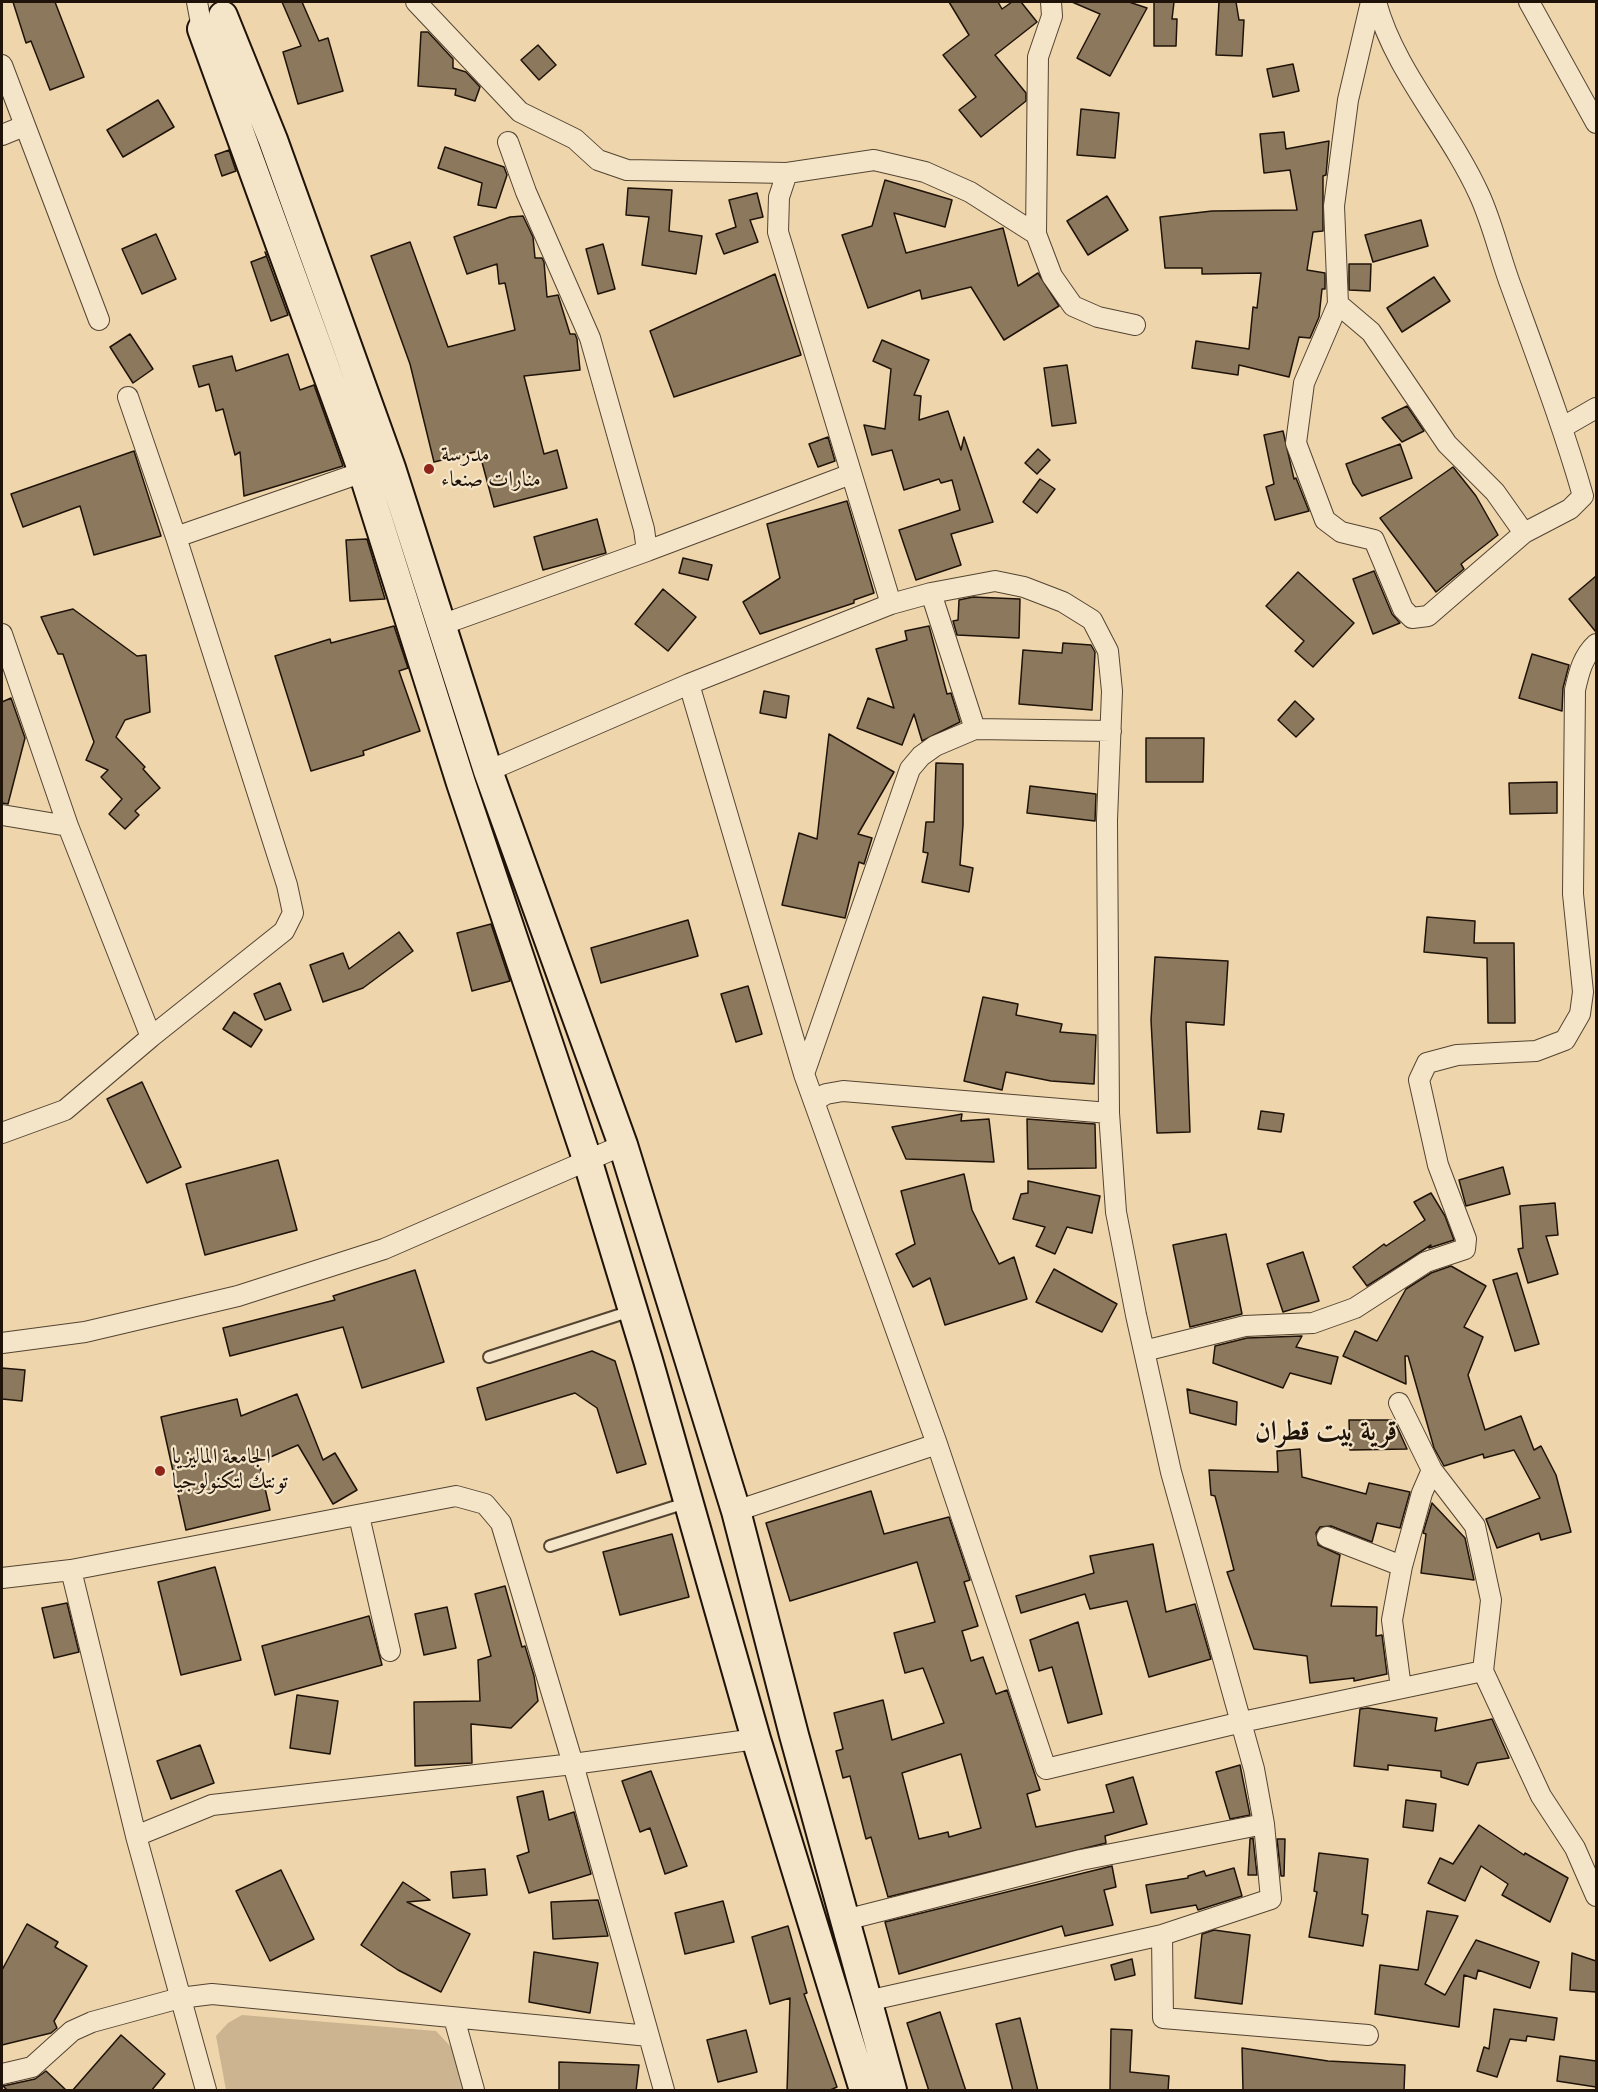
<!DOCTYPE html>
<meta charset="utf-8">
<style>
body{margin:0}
#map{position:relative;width:1598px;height:2092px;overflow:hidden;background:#eed5ab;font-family:"IM FELL DW Pica",serif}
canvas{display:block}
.frame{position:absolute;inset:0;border:3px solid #1f1309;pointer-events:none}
</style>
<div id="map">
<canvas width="1598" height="2092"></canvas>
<div class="frame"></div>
</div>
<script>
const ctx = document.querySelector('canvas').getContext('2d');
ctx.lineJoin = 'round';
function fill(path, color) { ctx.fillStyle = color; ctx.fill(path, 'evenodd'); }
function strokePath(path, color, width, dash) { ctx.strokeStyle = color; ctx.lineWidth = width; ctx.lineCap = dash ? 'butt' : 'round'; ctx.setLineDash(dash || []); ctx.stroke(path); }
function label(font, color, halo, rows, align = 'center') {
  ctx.font = font + ' "IM FELL DW Pica",Amiri,serif'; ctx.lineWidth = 4.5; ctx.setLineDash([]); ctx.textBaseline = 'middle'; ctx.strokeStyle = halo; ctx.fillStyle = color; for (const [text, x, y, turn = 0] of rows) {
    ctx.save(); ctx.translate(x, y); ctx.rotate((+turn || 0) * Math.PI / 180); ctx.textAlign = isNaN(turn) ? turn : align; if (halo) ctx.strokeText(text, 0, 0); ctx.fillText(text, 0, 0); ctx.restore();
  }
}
const green = new Path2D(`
 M242,2015L436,2031L454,2050L464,2090H226L216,2036L228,2023Z`);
const building = new Path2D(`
 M13,2H55L84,77L50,90L31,41L26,43Z
 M282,2H302L319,41L328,38L343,91L298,104L283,52L301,46Z
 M949,2H998L1002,9L1012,2H1021L1037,22L995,55L1026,93V101L981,137L959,110L976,97L943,55L969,35Z
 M1072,2H1129L1147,8L1110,76L1077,58L1100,14Z
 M1154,2H1174L1172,19H1177L1176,46H1154Z
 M1219,2H1236L1239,20H1244L1242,56L1216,55Z
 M421,32H428L453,59V68L466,72L480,87L475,101L455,95L456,89L418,86Z
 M538,45L556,65L539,80L521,60Z
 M1293,64L1299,91L1273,97L1267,69Z
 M158,100L174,127L123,157L107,130Z
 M1081,109L1119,113L1115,158L1077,155Z
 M1284,132L1286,149L1329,141L1326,175L1323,176V231L1313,232L1307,270L1325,273V289H1322L1319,317L1310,338L1299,337L1289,377L1239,365L1238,375L1192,368L1196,341L1249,349L1253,307L1257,308L1261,273L1202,274V268H1165L1160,217L1212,211L1297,210L1290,170L1264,173L1260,134Z
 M445,147L504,167L507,175L496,208L478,205L482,183L438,168Z
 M229,150L236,171L222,176L215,155Z
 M885,180L952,200L945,227L894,213L906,253L1003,228L1018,286L1038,273L1059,306L1004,340L971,287L922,299L920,290L868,308L842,235L872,226Z
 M628,188L672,190L669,231L702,236L696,274L642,265L649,217L626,215Z
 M757,193L763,217L750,220L758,242L724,254L716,234L736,227L729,200Z
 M1107,196L1128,230L1088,255L1067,221Z
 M523,216L533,237L535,258H542L544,262L547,297L558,295L570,334H575L577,339L580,370L524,376L544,454L557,450L567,488L494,507L479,451L434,462L410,364L371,256L410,242L448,347L515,330L505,283L499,284L497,264L467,274L454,237L510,217Z
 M1421,220L1428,246L1373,262L1365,235Z
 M156,234L176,279L142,294L122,249Z
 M603,244L615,289L598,294L586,249Z
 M265,252L288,315L271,321L251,262L267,256Z
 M1349,264H1371L1370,291L1349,290Z
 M775,274L801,355L674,397L650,331Z
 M1434,277L1450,301L1402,332L1387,308Z
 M130,334L153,369L133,383L110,347Z
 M882,340L929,360L914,395L921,396L919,420L948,411L961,450L964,437L993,522L951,534L961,565L916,580L899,530L960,510L952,480L941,483L939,479L904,490L892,450L872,455L864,425L885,429L891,369L873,361Z
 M288,354L300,390L314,385L343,466L244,496L240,452L235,455L223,409L216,411L209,384L199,387L193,366L232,356L236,371Z
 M1067,365L1076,423L1052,426L1044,368Z
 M1407,406L1424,431L1402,442L1382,418Z
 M1283,431L1294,479L1296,478L1309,511L1275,520L1266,487L1274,484L1264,435Z
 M828,437L835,461L818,467L809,444Z
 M1400,444L1412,478L1362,496L1353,483L1346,464Z
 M1038,449L1050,460L1037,474L1025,463Z
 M134,451L161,536L94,555L80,506L23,527L11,494Z
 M1453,467L1476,496L1498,535L1461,564L1464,569L1436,592L1380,518Z
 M1040,479L1055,489L1037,513L1023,502Z
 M847,501L874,593L854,600V603L760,634L743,602L780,578L767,524Z
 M597,519L606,553L543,570L534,537Z
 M367,539L385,599L350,601L346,540Z
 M683,558L712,565L708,580L679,573Z
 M1374,571L1392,614L1400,623L1373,634L1353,579Z
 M1298,572L1354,623L1313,667L1295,651L1304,641L1266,606Z
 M1596,576V632L1569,599Z
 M663,589L696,617L668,651L635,624Z
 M973,597L1020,599L1019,638L957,635L953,621L958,620L959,600Z
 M73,609L137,656L146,655L150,712L125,720L116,737L145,767L143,769L160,788L135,811L139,815L125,829L109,814L122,799L101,777L108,770L86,760L94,742L63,654H58L41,617Z
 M394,626L408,668L399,671L420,731L363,751L364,755L311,771L275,656L330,639L331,643Z
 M929,626L947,694L951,693L960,722L922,741L914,714L902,745L857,728L868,698L894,708L876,649L907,640L905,631Z
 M1063,643L1091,645L1095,652L1092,710L1019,704L1023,650L1062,653Z
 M1532,654L1569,665L1563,688L1562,711L1519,698Z
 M764,691L789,696L786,718L760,713Z
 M11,698L25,738L8,804L2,803V702Z
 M1295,701L1314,719L1296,737L1278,720Z
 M829,734L894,772L858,834L872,838L864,864L859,862L845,918L782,905L799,833L817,839Z
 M1146,738H1204L1203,782H1146Z
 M936,763L963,764V825L960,865L973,868L969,892L922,882L928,853L923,852L926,822H934Z
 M1557,782V813L1510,814L1509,783Z
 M1030,786L1096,794L1095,821L1027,813Z
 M1427,917L1475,921L1474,943H1514L1515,1023H1488L1487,958L1424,952Z
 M688,920L698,956L601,983L591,948Z
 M491,924L510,981L472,991L457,933Z
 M399,932L413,951L363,988L323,1002L310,965L343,953L349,969Z
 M1155,957L1228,961L1224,1025L1186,1022L1190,1132L1157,1133L1151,1020Z
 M280,983L291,1010L265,1020L254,994Z
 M748,986L762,1034L736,1042L721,994Z
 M983,997L1018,1004L1016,1015L1062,1024L1060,1032L1096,1035L1094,1084L1051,1081L1006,1072L1002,1090L964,1081Z
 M234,1012L262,1030L251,1047L223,1029Z
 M142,1082L181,1167L147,1183L107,1099Z
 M1261,1111L1284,1114L1281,1132L1258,1129Z
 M962,1114L961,1121L989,1119L994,1162L906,1159L892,1127Z
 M1027,1119L1095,1124L1096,1168L1028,1169Z
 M278,1160L297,1230L205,1255L186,1184Z
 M1503,1167L1510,1194L1466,1206L1459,1180Z
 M964,1174L972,1210L999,1264L1014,1257L1027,1299L945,1325L930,1278L913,1287L896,1254L915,1244L901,1191Z
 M1028,1181L1100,1196L1092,1233L1067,1227L1055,1254L1036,1246L1045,1227L1013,1219L1021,1194L1028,1193Z
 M1431,1193L1445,1216L1454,1240L1429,1248L1431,1245L1367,1286L1353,1267L1384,1244L1386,1246L1425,1220L1414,1202Z
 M1555,1203L1558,1235L1546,1236L1558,1274L1528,1283L1518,1249L1523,1248L1520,1206Z
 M1226,1234L1242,1314L1190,1327L1173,1245Z
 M1303,1252L1319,1301L1283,1312L1267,1264Z
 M1451,1266L1486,1286L1464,1327L1483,1337L1468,1375L1485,1430L1521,1416L1534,1450L1541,1446L1556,1475L1571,1532L1541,1540L1539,1533L1497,1548L1486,1519L1540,1498L1514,1450L1484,1458L1483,1454L1444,1466L1434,1448L1408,1356H1405L1406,1384L1343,1356L1355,1331L1377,1341L1406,1289L1431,1273Z
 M1054,1269L1117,1304L1102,1332L1036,1302Z
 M415,1270L444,1362L362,1388L343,1327L230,1356L223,1328L335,1300L333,1296Z
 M1517,1273L1539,1344L1515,1351L1493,1280Z
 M1302,1336L1296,1347L1338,1357L1331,1384L1290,1373L1283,1388L1213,1363L1215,1346L1247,1338Z
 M592,1351L615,1361L646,1464L617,1473L597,1408L575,1393L486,1420L477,1388Z
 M2,1368L25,1370L22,1401L2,1399Z
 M1187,1389L1237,1402L1236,1425L1190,1413Z
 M297,1394L323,1460L335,1453L357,1490L333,1504L298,1445L259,1462L270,1510L186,1530L161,1417L237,1399L241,1416Z
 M1349,1420H1394L1407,1449L1350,1450Z
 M1300,1449L1302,1477L1366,1494L1369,1483L1410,1492L1400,1528L1377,1523L1372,1542L1331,1526L1320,1527L1316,1533L1318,1545L1340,1555L1331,1606L1377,1607L1376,1636L1382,1635L1387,1674L1354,1681V1678L1310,1683L1307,1656L1254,1649L1227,1572L1234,1570L1215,1496L1211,1495L1209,1470L1278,1472L1277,1451Z
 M871,1491L884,1534L949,1517L970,1580L964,1582L978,1626L962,1631L971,1661L983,1657L996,1694L1007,1690L1040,1790L1027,1794L1036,1827L1114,1812L1106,1785L1133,1777L1147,1824L1105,1836L1106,1843L888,1897L871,1837L866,1839L850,1776L843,1778L836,1751L843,1749L834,1713L883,1700L892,1740L944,1723L923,1668L905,1673L894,1633L935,1622L917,1562L790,1601L766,1523ZM961,1754L981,1828L949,1837L948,1832L919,1839L902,1773Z
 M1432,1503L1465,1538L1474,1580L1421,1573L1426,1534L1423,1533Z
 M672,1534L689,1597L620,1615L603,1552Z
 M1153,1544L1166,1612L1195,1604L1211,1659L1149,1677L1127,1601L1090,1609L1085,1594L1021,1613L1016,1596L1094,1573L1090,1556Z
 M215,1567L241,1660L181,1675L158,1582Z
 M505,1586L522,1647L525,1646L534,1676L538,1701L511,1728L471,1724L472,1763L415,1766L414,1702L480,1701L478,1660L491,1656L475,1594Z
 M67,1603L79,1652L54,1658L42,1608Z
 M447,1607L456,1648L424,1655L415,1614Z
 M369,1616L382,1665L275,1695L262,1646Z
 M1078,1622L1102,1714L1068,1723L1052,1667L1039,1671L1030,1640Z
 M297,1695L338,1701L330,1754L290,1748Z
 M1368,1708L1437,1718L1435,1731L1492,1719L1509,1758L1477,1763L1468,1785L1441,1777V1771L1388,1765V1770L1354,1766L1360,1709Z
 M200,1745L214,1783L171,1799L157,1761Z
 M1240,1765L1250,1815L1230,1819L1216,1772Z
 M651,1771L687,1866L665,1874L650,1828L640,1832L622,1781Z
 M543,1791L549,1820L574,1812L591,1874L529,1893L517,1856L529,1852L517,1797Z
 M1406,1800L1436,1804L1433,1831L1403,1827Z
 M1479,1825L1524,1855L1525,1853L1568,1878L1550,1922L1502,1895L1508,1884L1481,1866L1465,1901L1428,1883L1440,1858L1453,1864Z
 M1253,1838L1257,1875H1248L1250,1839Z
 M1277,1839H1285L1284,1876H1281Z
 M1319,1853L1368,1859L1362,1914L1368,1915L1363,1946L1309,1937L1317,1892L1314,1891Z
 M1112,1866L1116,1887L1104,1890L1113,1925L1065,1936L1062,1926L899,1974L885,1922Z
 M1234,1868L1242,1896L1198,1910L1196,1905L1151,1913L1146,1885L1188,1878V1876L1204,1871L1206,1876Z
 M485,1869L487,1895L453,1898L451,1872Z
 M281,1870L314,1939L270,1961L236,1891Z
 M403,1882L430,1900L407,1902L470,1934L441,1992L398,1970L361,1945Z
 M598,1900L608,1936L553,1939L551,1902Z
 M723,1901L734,1942L685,1954L675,1913Z
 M1427,1911L1458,1916L1425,1984L1445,1995L1476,1940L1539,1962L1530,1988L1478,1970L1476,1979L1464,1975L1459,2027L1375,2014L1380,1965L1418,1970Z
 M27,1924L58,1942L55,1947L87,1966L54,2021L57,2028L51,2033L2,2045V1970Z
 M788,1926L807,1993L804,1994L837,2087L828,2091H787L790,1998L770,2004L752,1937Z
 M1214,1930L1250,1935L1242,2004L1195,1998L1202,1934Z
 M534,1952L598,1963L590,2013L529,2002Z
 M1572,1953L1596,1961V1992L1570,1990Z
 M1132,1959L1135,1975L1115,1980L1111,1965Z
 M1494,2009L1557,2018L1554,2040L1527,2036L1526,2041L1510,2039L1497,2077L1477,2071L1484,2047L1489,2049Z
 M940,2012L966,2091H929L907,2023Z
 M1020,2018L1038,2091H1013L996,2024Z
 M1111,2029L1132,2030L1130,2072L1169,2076L1168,2091H1110Z
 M746,2030L757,2072L718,2082L707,2040Z
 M121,2035L165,2074L151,2091H72Z
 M1242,2048L1328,2061L1405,2065L1404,2091H1243Z
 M1560,2056L1596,2061V2087L1557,2081Z
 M559,2062L639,2065L636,2091H559Z
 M46,2071L67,2091H8L3,2086L35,2079Z`);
const lane = new Path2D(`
 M489,1357L631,1311
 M550,1546L689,1502`);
const street = new Path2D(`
 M197,2L202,29
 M416,2L520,112L575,139L598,160L627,170L787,173L874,160L925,172L970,192L1036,234L1052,276L1073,306L1098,317L1135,325
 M1371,2L1348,100L1334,206L1338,304L1304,383L1296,443L1325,520L1341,532L1374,540L1403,609L1412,618L1428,616L1524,533
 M1529,2L1596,123
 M2,65L99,320
 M2,135L24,126
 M508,142L526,192L590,338L644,529L647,551L851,474
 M787,173L779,197L778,232L891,604
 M1036,234L1038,57L1052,16L1051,2
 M1338,304L1371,332L1447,444L1495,492L1524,533L1570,509L1583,496C1563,426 1537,358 1512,289C1500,258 1493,224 1479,194C1449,128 1395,72 1376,2
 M1563,427L1596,408
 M176,537L363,472
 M931,593L975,729
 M441,625L647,551
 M2,634L68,826L151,1037
 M689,684L804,1074L937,1444L1046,1769L1242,1722L1483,1671
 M488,771L689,684L891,604L931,593L995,581L1024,587L1063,602L1092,620L1108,651L1112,691L1107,820L1109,1113L1116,1212L1136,1315L1171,1472L1254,1769L1264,1824L1271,1899L1162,1935L867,2001
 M2,815L68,826
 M804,1074L910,769L921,756L935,746L975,729L1111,731
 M814,1101L826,1094L843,1091L1109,1113
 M2,1133L65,1110L151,1037L284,931L293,913L287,885L176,537L128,397
 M2,1343L85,1332L238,1296L384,1249L623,1145
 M1144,1351L1245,1326L1313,1323L1355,1308L1426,1262L1465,1249L1466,1239L1438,1165L1419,1080L1427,1063L1457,1055L1536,1051L1565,1040L1580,1014L1583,992L1573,894L1575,690C1579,672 1583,656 1596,644
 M1399,1403L1432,1470L1475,1526L1491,1600L1483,1671L1541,1796L1575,1848L1596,1896
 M736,1511L937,1444
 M359,1516L390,1651
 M1327,1537L1402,1566
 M71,1570L136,1836L206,2090
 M2,1578L71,1570L456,1496L485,1504L501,1523L573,1764L664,2090
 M1401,1688L1392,1620L1402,1566L1422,1493L1432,1470
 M136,1836L212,1805L573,1764L756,1739
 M845,1920L1081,1860L1264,1824
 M1162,1935L1163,2018L1368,2035
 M454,2018L474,2090
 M2,2074L32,2067L72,2031L92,2022L180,1998L212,1994L649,2036`);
const secondary = new Path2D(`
 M223,16L273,140L391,468L488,771L623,1145L736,1511L794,1735L892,2090
 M202,29L363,472L461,783L587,1159L648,1360L756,1739L864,2090`);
const markers = [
 [429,469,6,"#8f2418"],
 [160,1471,6,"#8f2418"]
];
const poiNames = [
 ["مدرسة",441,456],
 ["منارات صنعاء",441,481],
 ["الجامعة الماليزيا",172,1458],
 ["تونتك لتكنولوجيا",172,1483]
];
const districtNames = [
 ["قرية بيت قطران",1326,1434]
];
fill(green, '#cbb48f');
fill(building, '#8b785d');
strokePath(building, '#1f1309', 1.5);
strokePath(lane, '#534432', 14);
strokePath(street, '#534432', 22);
strokePath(secondary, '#1f1309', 32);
strokePath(lane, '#f4e4c8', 10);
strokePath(street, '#f4e4c8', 20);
strokePath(secondary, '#f4e4c8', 28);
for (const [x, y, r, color] of markers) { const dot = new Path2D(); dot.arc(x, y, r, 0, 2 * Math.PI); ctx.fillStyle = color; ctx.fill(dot); strokePath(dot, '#f4e4c8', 2); }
label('22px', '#1f1309', '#f4e4c8', poiNames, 'left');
label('bold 28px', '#1f1309', '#f4e4c8', districtNames);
</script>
